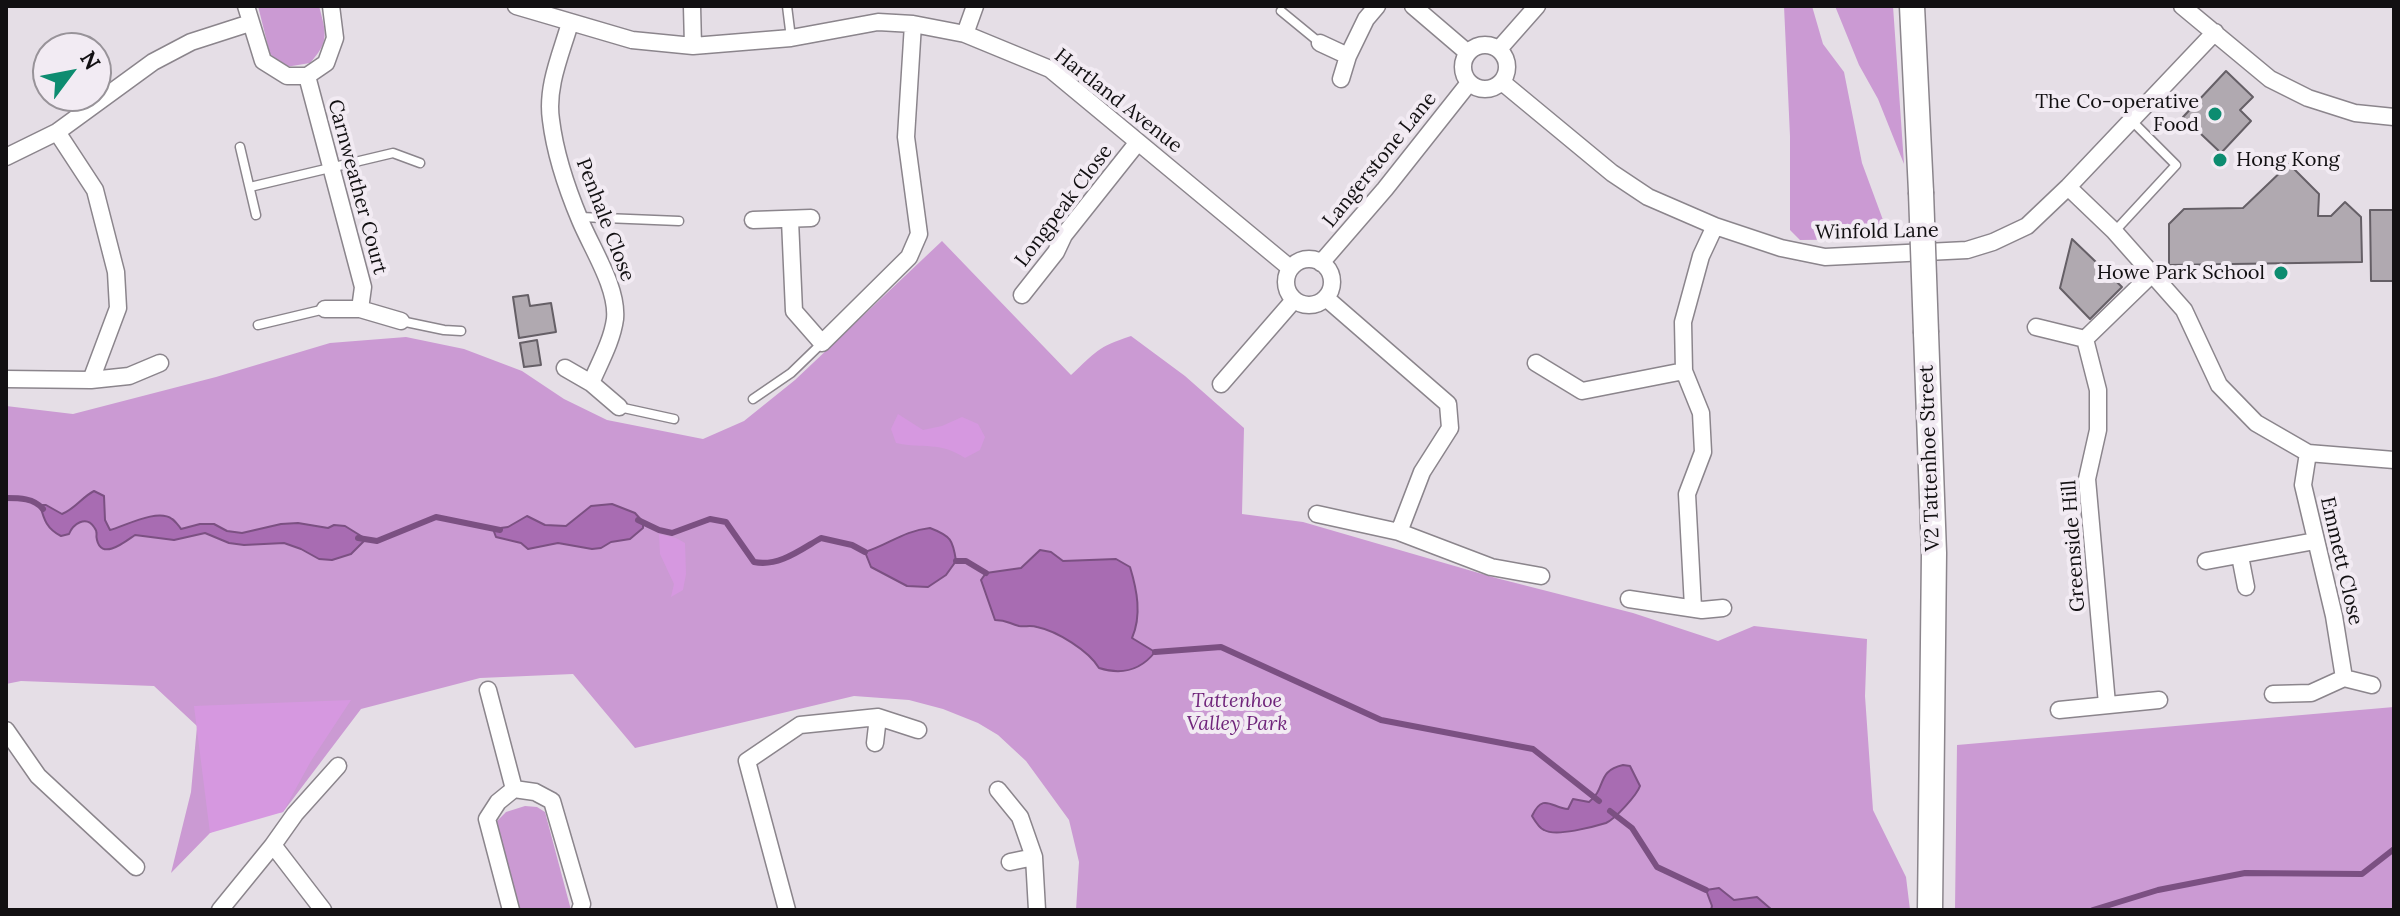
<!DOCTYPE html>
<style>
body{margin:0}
#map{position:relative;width:2400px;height:916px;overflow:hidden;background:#e5dee6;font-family:Lora,serif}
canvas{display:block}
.frame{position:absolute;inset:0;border:8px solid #121012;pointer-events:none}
.north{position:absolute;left:32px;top:32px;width:80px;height:80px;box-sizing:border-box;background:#f2ebf3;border:2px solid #989399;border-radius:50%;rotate:58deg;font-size:22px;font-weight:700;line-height:32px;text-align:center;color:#121012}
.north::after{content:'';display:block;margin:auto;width:28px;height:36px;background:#0d8c70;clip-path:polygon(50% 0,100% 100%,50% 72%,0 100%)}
</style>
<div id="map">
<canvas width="2400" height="916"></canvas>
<div class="frame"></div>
<div class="north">N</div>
</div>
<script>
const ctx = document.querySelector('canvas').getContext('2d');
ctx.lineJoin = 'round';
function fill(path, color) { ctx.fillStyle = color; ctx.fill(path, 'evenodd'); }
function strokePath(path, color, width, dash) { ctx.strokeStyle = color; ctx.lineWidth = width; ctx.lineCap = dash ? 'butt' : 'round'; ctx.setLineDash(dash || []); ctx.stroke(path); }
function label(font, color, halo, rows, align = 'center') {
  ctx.font = font + ' Lora,serif'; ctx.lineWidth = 8; ctx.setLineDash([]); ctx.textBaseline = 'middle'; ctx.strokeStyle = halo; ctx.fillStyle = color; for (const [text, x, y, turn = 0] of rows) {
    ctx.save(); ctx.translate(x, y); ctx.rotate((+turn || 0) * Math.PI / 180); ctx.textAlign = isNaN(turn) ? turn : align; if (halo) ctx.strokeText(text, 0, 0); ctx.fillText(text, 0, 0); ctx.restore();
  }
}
const green = new Path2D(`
 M258,6H319C326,33 330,41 310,63L286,67L270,54Z
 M1784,6H1812L1823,44L1844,72L1862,163L1890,239L1800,240L1790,230V136Z
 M1835,6H1893L1904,164L1878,99L1859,65Z
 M942,241L1071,375C1096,352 1097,347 1131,336L1185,376L1244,428L1242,514L1303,522L1496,578L1633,613L1718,641L1754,626L1867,639L1865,696L1873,810L1906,877L1910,910H1076L1079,862L1069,820L1026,761L998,735L978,723L943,709L909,700L854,696L635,748L573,674L480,678L361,709L283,812L232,821L210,833L171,873L191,792L197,726L154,686L21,681L6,684V406L73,414L216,377L330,343L406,337L464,349L522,371L564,399L607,420L703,439L744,421L795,380Z
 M2394,707V910H1955L1957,745Z
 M525,806L537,807L545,812L571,910H517L496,822L506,812Z`);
const forest = new Path2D(`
 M898,414L923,430L942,426L962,417L978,424L985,437L980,450L965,458C939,441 924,449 896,443L891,429Z
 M659,534L676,538L685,543L686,574L683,590L671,597L674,584L660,554Z
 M351,700L311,761L283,812L210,833L194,706Z`);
const water = new Path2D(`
 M94,491L104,496L105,520L110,530C125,526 158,508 172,519C174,520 180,527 181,529L200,524H214L227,531L242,533L281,524L298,523L328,528L334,525L345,526L366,539L351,554L332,560L319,559L301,549L284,543L244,545L229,543L205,533L174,540L135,535C126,541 102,561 97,540C95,532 99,534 94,527C86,515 73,524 69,534L61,536C47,529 44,520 40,505H46L62,514C75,509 82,497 94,491Z
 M612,504L635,513L643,522V528L630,539L611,542L601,548L592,549L558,543L528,549L521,543L496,537L493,529L508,527L527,516L545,525L566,526L591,506Z
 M930,528C951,536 953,540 956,561L946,575L928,587L907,586L871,567L865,552C890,544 903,531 930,528Z
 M1040,550L1051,552L1063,561L1116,559L1130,567C1137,590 1142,615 1132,638L1155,652C1140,671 1121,675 1099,668C1089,651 1057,631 1037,627C1031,625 1025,627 1019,626C1008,623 1007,620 995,620L981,580L986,573L1021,568Z
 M1623,765L1630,766L1640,786C1637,795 1615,819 1606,823C1593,827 1556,837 1544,830C1539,828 1535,821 1532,816C1543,792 1552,808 1568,809L1573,799L1589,802C1607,788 1596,771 1623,765Z
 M1719,888L1734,900L1757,897L1772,910H1711L1712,906L1706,890Z`);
const stream = new Path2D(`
 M6,498C19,498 34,498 43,509
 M638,520L659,530L672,533L710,519L726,522L754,562C779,567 800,550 821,538L852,545L865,552
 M358,538L377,541L436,517L500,530
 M956,561H966L986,573
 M1155,652L1221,647L1381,720L1533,749L1599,801
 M1610,811L1632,828L1657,867L1706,890
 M2093,910L2158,890L2245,873L2362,874L2394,849`);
const building = new Path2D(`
 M2226,71L2253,97L2240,110L2251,121L2221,153L2183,117Z
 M2289,164L2319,194L2318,216H2331L2345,202L2361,217L2362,262L2169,265V224L2184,209L2243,208Z
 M2370,210H2394V281H2371Z
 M2072,239L2122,287L2090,319L2060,288Z
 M528,295L530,306L551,303L556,332L519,338L513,297Z
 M537,340L541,365L524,367L520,343Z`);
const lane = new Path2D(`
 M787,6L791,38
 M1281,11L1320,43
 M240,147L256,215
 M250,187L393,153L420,163
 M580,217L679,221
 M2115,231L2176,165L2131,120
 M401,321L444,330L461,331
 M258,325L325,309
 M753,399L791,373L822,343
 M619,407L674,419`);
const street = new Path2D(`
 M246,6L263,61L287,76H307L326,63L335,38L331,6
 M516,6L632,40L693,46L791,38L878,22L913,24L965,34L1050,69L1290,268
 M692,6L693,46
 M1413,6L1468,53
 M2182,6L2270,79L2308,98L2355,113L2394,117
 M570,23C561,54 546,87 551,120C555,153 567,189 580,220C592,249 618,288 615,319C612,341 600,362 591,383
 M965,34L975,6
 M1320,43L1348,56L1366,19L1377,6
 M1463 67a22 22 0 1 1 44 0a22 22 0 1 1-44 0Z
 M1499,49L1537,6
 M307,76L363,287L360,309
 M1341,79L1348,56
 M1502,82L1612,173L1648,197L1715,226L1781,248L1825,257L1967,250L1993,242L2027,226L2068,187L2215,32
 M6,157L57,132L153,62L191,42L250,23
 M2068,187L2114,231L2184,310L2219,385L2256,423L2308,453L2394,460
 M753,220L811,218
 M790,220L794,311L822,343L909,257L919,234L906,137L913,24
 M1286 282a23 23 0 1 1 46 0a23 23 0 1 1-46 0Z
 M1321,263L1385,189L1469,83
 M1022,295L1056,252L1064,235L1138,142
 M1326,298L1448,404L1450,428L1422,472L1399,532
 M325,309H360L401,321
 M2036,327L2085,339
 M1536,363L1582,391L1684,371
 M565,368L591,383L619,407
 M6,379L91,380L118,308L116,272L95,190L57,132
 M91,380L129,376L160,363
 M1221,384L1294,300
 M2308,453L2303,485L2334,616L2344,678
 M1317,514L1399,532L1491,567L1541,576
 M2240,556L2246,587
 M2206,561L2315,541
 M1629,599L1702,610L1723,608
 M1693,607L1687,494L1703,452L1701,413L1684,371L1683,322L1701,256L1715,226
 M488,690L514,789
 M2273,694L2311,693L2344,678L2372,685
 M2107,704L2087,479L2098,430V390L2085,339L2152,274
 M2059,710L2159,700
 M6,730L38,776L136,867
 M875,743L878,717
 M998,790L1020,817L1034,857L1037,910
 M273,845L295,814L338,766
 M1010,862L1034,857
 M220,910L273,845L323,910
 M511,910L487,819L498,802L514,789L535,792L552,801L582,904L580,910
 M787,910L747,761L800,725L878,717L918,730`);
const secondary = new Path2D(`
 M1912,6L1921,192
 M1926,333L1934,553L1930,910`);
const secondaryBridge = new Path2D(`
 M1921,192L1926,333`);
const markers = [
 [2215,114,8,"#0d8c70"],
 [2220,160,8,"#0d8c70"],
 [2281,273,8,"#0d8c70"]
];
const streetNames = [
 ["Hartland Avenue",1118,101,38],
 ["Langerstone Lane",1380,160,-51],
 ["Carnweather Court",357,187,75],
 ["Longpeak Close",1064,206,-53],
 ["Penhale Close",605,220,69],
 ["Winfold Lane",1877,232,-1],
 ["V2 Tattenhoe Street",1930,458,-92],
 ["Greenside Hill",2074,546,-94],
 ["Emmett Close",2341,561,77]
];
const poiNames = [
 ["The Co-operative",2199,102],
 ["Food",2199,125],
 ["Hong Kong",2236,160,"left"],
 ["Howe Park School",2265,273]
];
const parkNames = [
 ["Tattenhoe",1237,701],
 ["Valley Park",1237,724]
];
fill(green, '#cb9ad3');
fill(forest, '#d698e0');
fill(water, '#a86cb2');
strokePath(water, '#7b5082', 2);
strokePath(stream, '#7b5082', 6);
fill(building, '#b0a9b0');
strokePath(building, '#655f66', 2);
strokePath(lane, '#8b858c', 11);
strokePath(street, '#8b858c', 19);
strokePath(secondary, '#8b858c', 27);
strokePath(lane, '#fff', 8);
strokePath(street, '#fff', 16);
strokePath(secondary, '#fff', 24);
strokePath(secondaryBridge, '#8b858c', 27, []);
strokePath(secondaryBridge, '#fff', 24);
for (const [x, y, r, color] of markers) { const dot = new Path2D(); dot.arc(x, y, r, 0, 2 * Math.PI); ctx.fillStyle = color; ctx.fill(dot); strokePath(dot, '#f2ebf3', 3); }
label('20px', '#121012', '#f2ebf3', streetNames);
label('20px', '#121012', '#f2ebf3', poiNames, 'right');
label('italic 20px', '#70257b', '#f2ebf3', parkNames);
</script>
